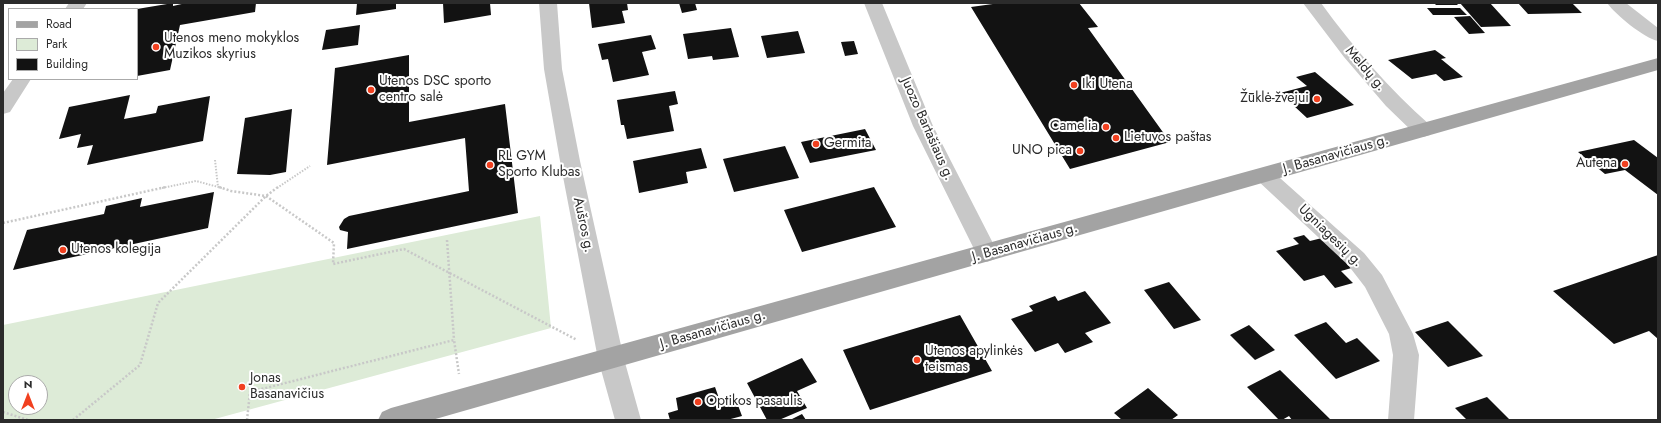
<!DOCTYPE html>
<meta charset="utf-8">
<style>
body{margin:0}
#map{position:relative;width:1661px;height:423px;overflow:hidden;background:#fff;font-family:Jost,sans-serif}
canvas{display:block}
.frame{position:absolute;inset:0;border:4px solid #2b2b2b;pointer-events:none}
.legend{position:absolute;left:8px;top:8px;width:130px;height:72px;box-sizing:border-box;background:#fff;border:1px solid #aaa;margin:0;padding:5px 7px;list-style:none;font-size:12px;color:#2b2b2b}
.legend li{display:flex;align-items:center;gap:8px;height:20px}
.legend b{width:20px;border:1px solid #aaa}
.north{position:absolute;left:8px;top:375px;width:40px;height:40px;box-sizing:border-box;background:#fff;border:1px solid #aaa;border-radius:50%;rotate:0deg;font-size:11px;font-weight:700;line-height:16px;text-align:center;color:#2b2b2b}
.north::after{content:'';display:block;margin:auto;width:14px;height:18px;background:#f1401f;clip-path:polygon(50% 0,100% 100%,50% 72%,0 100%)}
</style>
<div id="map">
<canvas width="1661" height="423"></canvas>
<div class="frame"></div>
<ul class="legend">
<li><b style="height:5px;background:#a3a3a3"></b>Road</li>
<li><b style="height:11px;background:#ddebd7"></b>Park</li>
<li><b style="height:11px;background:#121212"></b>Building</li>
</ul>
<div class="north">N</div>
</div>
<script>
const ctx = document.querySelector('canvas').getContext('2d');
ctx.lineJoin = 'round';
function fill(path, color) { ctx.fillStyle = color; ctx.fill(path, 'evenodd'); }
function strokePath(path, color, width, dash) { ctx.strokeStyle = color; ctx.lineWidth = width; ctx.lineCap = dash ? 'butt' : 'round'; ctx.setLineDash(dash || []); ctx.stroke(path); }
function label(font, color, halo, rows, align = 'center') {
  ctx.font = font + ' Jost,sans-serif'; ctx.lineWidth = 4; ctx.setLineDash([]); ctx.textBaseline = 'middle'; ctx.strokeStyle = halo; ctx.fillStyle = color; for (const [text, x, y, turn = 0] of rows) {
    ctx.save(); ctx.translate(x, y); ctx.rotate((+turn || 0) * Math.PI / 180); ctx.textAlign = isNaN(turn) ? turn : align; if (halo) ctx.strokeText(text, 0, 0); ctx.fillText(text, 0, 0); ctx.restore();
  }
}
const green = new Path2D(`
 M540,216L551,328L211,420H3V325ZM16,383H40V407H16Z`);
const building = new Path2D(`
 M173,3V6L186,3H256L255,12L180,25L170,70L137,76V9Z
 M357,3H396V9L356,15Z
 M443,3H490L491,15L444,23Z
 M589,3H627L628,10L622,11L625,23L592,28Z
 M679,3H695L697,10L682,13Z
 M1000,3H1079L1098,27L1088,28L1170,142L1070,169L971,7Z
 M1434,3H1456L1458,5H1436Z
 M1460,3H1490L1511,26L1481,27Z
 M1518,3H1572L1582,13L1528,14Z
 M1427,8H1460L1467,15H1433Z
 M1470,16L1485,33L1469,34L1454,17Z
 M360,25L358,45L322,50L326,30Z
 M731,28L739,57L713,60L712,56L688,59L683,34Z
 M798,31L805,53L767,58L761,36Z
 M651,35L656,49L642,52L649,75L613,82L608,59L602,60L598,44Z
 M854,41L858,54L845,56L841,42Z
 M1435,50L1446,58L1441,59L1463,77L1444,81L1436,74L1412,79L1388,60Z
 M409,55V122L505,104L518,213L347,249L348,232L340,230L339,227L344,219L349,216L469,191L465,138L327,165L335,68Z
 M1315,72L1354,105L1307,118L1280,93L1307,86L1296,77Z
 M675,91L678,104L669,106L674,131L627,139L624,125H621L617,100Z
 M130,95L124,119L156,113L158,106L210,96L203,141L87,165L93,145L77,148L81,134L59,139L69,107Z
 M292,109L286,172L270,175L237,174L245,118Z
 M865,129L876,150L810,163L801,142Z
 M1634,140L1658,158V195L1625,170L1605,174L1578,152Z
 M785,146L799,178L734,192L723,159Z
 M701,148L707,168L686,172L688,183L639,193L633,161Z
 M874,187L896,227L802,252L784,210Z
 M214,192L208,228L13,270L27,230L104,214L106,206L142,198L140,207Z
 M1304,235L1310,241L1326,237L1355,267L1341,271L1353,283L1335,288L1324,275L1304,281L1276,251L1299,244L1293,238Z
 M1658,255V339L1649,331L1614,344L1553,291Z
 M1169,282L1201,320L1174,329L1144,290Z
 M1085,291L1111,323L1085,333L1093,342L1065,353L1058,343L1035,352L1011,319L1033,311L1029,306L1055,296L1058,301Z
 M960,315L992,371L870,410L843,350Z
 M1448,321L1483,356L1448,367L1415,332Z
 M1326,322L1346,343L1357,338L1380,361L1336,379L1294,335Z
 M1249,325L1275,350L1255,360L1230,335Z
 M802,358L817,382L797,391L807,408L779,420H767L747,383Z
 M1280,370L1330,419L1292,420L1289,416L1282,420H1279L1247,387Z
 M715,387L721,404L736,400L742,416L727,420H670L668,413L678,410L676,398Z
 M1148,388L1178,415L1171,420H1122L1114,413Z
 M1487,397L1510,420H1467L1455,408Z
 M802,414L806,420H790Z`);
const pathFar1 = new Path2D(`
 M215,160L218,187
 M162,188L196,181L222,188
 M277,188L310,166`);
const path = new Path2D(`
 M219,187L231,191L266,196L334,243L333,264L404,249L577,340
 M3,223L166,187
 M447,240L454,340
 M3,412L28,420
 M73,420L140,365L158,303L266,196L278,187
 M247,420L250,392L454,340L459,374`);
const minor = new Path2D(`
 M69,3H87L83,9H65Z
 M864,3H882L933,126L998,253L995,259L987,262L979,259L976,253L913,126Z
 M1303,3H1321C1353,47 1389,89 1430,125L1433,130L1430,135L1423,137L1416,135L1386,106L1344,57Z
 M1607,3H1626L1658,28V41C1644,38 1616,15 1607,3Z
 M13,79H31L10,112L3,114V93Z
 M1264,168L1271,170L1364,253L1382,275L1413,334L1419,355L1414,420H1388L1393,355L1389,334L1365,287L1348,265L1257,180L1253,175L1257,170Z
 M611,348L620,352L624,359L641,420H615L598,359L602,352Z`);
const tertiary = new Path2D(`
 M539,3H557L562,69L580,161L624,359L620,366L611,370L602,366L598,359L560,161L544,69Z`);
const primary = new Path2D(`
 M1658,58V70L432,420H378L382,412L391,408Z`);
const markers = [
 [156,47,4,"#f1401f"],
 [1074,85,4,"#f1401f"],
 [371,90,4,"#f1401f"],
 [1317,99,4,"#f1401f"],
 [1106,127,4,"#f1401f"],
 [1116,138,4,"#f1401f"],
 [816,144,4,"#f1401f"],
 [1080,151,4,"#f1401f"],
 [1625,164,4,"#f1401f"],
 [490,165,4,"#f1401f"],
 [63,250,4,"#f1401f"],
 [917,360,4,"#f1401f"],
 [242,387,4,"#f1401f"],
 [698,402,4,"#f1401f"]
];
const poiNames = [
 ["Utenos meno mokyklos",164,39],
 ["Muzikos skyrius",164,55],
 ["Utenos DSC sporto",379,82],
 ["centro salė",379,98],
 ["Iki Utena",1082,85],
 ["Žūklė-žvejui",1309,99,"right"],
 ["Camelia",1098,127,"right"],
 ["Lietuvos paštas",1124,138],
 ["Germita",824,144],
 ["UNO pica",1072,151,"right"],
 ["RL GYM",498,157],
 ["Sporto Klubas",498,173],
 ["Autena",1617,164,"right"],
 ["Utenos kolegija",71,250],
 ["Utenos apylinkės",925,352],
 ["teismas",925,368],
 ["Jonas",250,379],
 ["Basanavičius",250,395],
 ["Optikos pasaulis",706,402]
];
const streetNames = [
 ["Meldų g.",1365,69,49],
 ["Juozo Bartašiaus g.",927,129,66],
 ["J. Basanavičiaus g.",1336,155,-16],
 ["Aušros g.",583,225,78],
 ["Ugniagesių g.",1330,236,44],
 ["J. Basanavičiaus g.",1025,243,-16],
 ["J. Basanavičiaus g.",713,330,-16]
];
fill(green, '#ddebd7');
fill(building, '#121212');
strokePath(pathFar1, '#c8c8c8', 2, [1.5, 1.5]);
strokePath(path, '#c8c8c8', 2.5, [2, 2]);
fill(minor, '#c8c8c8');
fill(tertiary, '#c8c8c8');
fill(primary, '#a3a3a3');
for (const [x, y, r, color] of markers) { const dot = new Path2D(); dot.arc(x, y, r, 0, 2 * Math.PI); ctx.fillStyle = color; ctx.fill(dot); strokePath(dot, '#fff', 1.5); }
label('14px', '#2b2b2b', '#fff', poiNames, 'left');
label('14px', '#2b2b2b', '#fff', streetNames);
</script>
